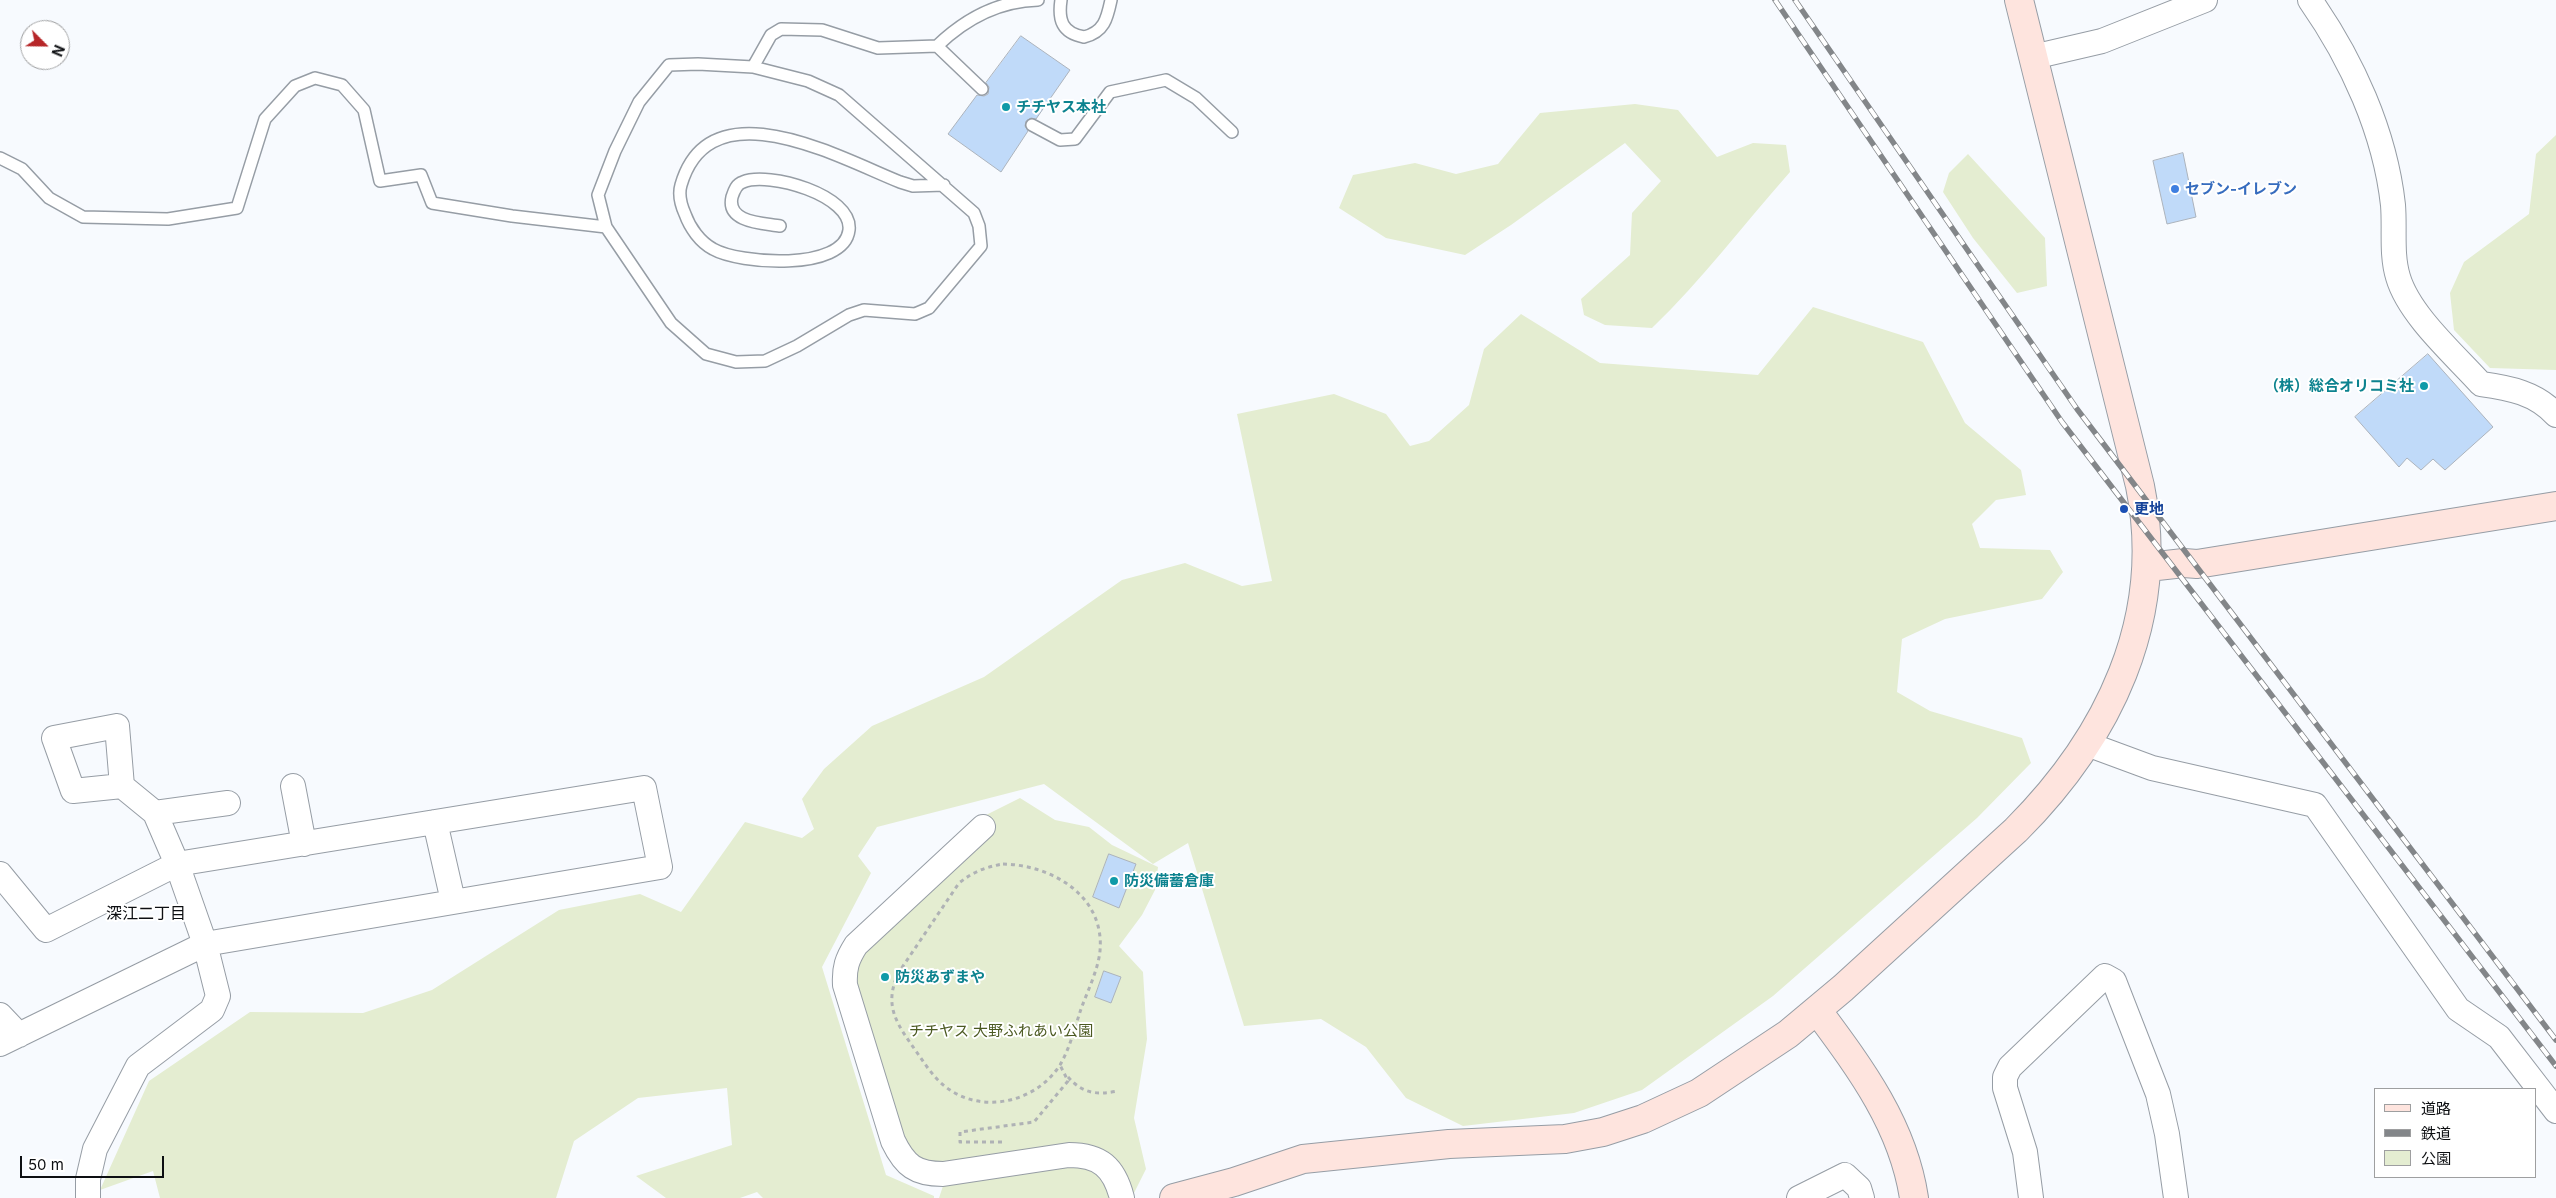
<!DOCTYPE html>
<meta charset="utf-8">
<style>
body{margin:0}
#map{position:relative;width:2556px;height:1198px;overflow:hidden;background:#f7fafe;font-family:Inter,"Noto Sans JP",sans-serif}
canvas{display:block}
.legend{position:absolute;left:2374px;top:1088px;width:162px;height:90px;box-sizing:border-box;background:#fff;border:1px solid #9e9fa0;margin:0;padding:6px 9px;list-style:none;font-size:15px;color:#0d0f12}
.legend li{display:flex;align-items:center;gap:10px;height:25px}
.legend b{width:25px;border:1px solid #9e9fa0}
.north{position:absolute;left:20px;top:20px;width:50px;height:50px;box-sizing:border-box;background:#fff;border:1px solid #9e9fa0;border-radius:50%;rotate:113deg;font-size:14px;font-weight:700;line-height:20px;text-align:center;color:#0d0f12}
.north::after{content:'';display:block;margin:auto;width:18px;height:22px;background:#b62628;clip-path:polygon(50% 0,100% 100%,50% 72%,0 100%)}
.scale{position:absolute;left:20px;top:1156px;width:144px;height:22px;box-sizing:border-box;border:2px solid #0d0f12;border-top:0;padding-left:6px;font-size:15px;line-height:18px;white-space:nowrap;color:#0d0f12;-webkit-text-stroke:4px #fff;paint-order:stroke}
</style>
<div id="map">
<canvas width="2556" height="1198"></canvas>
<ul class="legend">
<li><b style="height:6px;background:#fee4de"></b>道路</li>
<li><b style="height:6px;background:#838689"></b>鉄道</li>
<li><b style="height:14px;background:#e4edd1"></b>公園</li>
</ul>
<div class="north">N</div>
<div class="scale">50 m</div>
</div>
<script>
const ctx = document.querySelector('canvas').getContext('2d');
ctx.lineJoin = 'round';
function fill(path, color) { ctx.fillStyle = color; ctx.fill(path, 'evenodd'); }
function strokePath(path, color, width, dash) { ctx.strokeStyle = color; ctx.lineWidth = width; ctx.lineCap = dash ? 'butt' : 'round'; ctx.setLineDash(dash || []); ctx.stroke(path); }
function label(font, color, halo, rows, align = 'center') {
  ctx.font = font + ' Inter,"Noto Sans JP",sans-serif'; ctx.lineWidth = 4; ctx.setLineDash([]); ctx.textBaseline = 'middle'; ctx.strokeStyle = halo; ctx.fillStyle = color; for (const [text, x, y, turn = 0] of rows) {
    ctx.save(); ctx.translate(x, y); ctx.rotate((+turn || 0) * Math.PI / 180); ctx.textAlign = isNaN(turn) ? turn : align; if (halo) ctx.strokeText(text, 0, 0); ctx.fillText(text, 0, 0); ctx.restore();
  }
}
const green = new Path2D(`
 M1635,104L1678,110L1717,157L1753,143L1786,145L1790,172C1744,224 1702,280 1652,328L1605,325L1584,315L1581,299L1630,255L1632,213L1661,181L1625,143L1511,225L1465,255L1386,238L1339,208L1353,175L1415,163L1456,174L1498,164L1540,113Z
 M2556,135V370L2490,368L2454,330L2450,293L2464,262L2529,214L2536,154Z
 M1968,154L2045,238L2047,286L2017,293L1973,238L1943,192L1949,173Z
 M1813,307L1923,342L1965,423L2021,470L2026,495L1996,500L1972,524L1980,548L2050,550L2063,572L2042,599L1945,619L1902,639L1897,692L1930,711L2022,738L2031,763L1977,818L1773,996L1642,1090L1574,1113L1463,1126L1406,1098L1366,1047L1321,1019L1244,1026L1188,843L1153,864L1044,784L877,827L858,856L871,873L822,967L886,1175L934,1196V1198H763L757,1192L740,1198H666L636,1176L732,1145L727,1088L638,1098L574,1141L556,1198H160L153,1171L100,1190L149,1081L250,1012L363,1013L432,990L559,910L640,894L681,912L745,822L802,838L814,829L802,799L824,769L872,726L984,677L1122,580L1185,563L1242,586L1272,581L1237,414L1334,394L1386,414L1410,446L1429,441L1469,405L1484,349L1521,314L1600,363L1758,375Z
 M1020,798L1055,820L1089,827L1112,845L1158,867L1155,890L1142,915L1119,946L1143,972L1147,1039L1134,1118L1146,1169L1133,1195L1123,1198H939L944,1183L907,1175L837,986L977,821L984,816Z`);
const building = new Path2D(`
 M1021,36L1070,70L1036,119L1031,118L1026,121L1025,126L1028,131L1001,172L948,134L977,95L984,96L988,94L989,87L986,83Z
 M2183,153L2196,217L2167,224L2153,161Z
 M2428,354L2493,427L2445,470L2433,459L2421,470L2407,458L2399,467L2355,417Z
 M1109,854L1136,864L1119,908L1093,897Z
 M1104,971L1121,977L1111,1003L1095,997Z`);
const path = new Path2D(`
 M1003,864C1052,865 1105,896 1100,951C1098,970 1088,990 1081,1009C1075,1027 1070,1048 1060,1065C1037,1101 986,1114 950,1090C936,1081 927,1067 918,1054C898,1025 882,1007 899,972L959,883C973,872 985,867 1003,864Z
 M1068,1077C1083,1094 1097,1095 1118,1091
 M1002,1142H960V1132L1034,1122L1068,1081L1060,1065`);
const lane = new Path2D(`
 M1061,0C1058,20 1062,33 1084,37C1104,32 1107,19 1111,0
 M937,46L982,89
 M698,64L753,67L808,81L839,95L974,213L979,226L981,246L929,308L915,314L864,310L849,315L797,346L765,361L736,362L706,354L671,323L606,227L598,195L615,151L639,102L669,65Z
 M753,67L771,35L781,29L822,30L878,48L937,46C965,19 998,1 1038,0
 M1032,125L1060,140L1075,139L1110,92L1166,80L1196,98L1232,132
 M0,158L22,169L49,198L83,217L168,219L237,208L265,119L295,86L315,78L342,85L364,110L380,181L421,175L432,203L512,216L606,227
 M780,226C764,223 726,223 732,197C734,191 736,184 743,182C768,171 853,195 849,230C844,272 739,264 713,249C700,242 690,228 685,214C681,205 678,195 681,185C710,85 840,158 900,182L913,186L944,185`);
const street = new Path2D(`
 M2310,0C2352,60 2385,132 2393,205C2395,229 2391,254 2398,277C2409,315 2455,355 2481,384C2510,388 2536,393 2556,415
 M2033,57L2102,41L2205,0
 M2087,744L2152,768L2315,805L2458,1009L2499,1037L2556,1111
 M293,786L304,844
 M155,813L228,803
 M435,822L453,901
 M983,827L856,945C847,959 844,968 845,985L893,1141C905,1166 916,1174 943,1174L1069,1155C1100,1155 1114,1167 1122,1198
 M0,874L46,930L177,864L644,788L660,867L205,944L0,1044
 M0,1015L19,1035
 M88,1198V1179L95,1149L138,1066L212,1010L218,996L205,944L177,864L155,813L122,786L117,726L54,738L73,791L122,786
 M1799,1198L1845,1175L1859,1188L1862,1198
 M2031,1198L2025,1152L2005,1088V1077L2010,1067L2105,976L2114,981L2158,1094L2167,1134L2176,1198`);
const secondary = new Path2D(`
 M2148,567L2184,563L2197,564L2556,506
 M1817,1010C1860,1068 1903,1125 1914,1198
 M1174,1198L1234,1182L1303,1159L1449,1144L1565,1139L1603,1132L1643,1119L1699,1093L1788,1034L1843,988L2016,830C2108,738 2167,619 2140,486L2019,0`);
const rail = new Path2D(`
 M1775,0L2062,422L2556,1066
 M1795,0L2077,409L2556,1040`);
const markers = [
 [1006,107,5,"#0f9aa8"],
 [2175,189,5,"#3f7fe0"],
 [2424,386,5,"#0f9aa8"],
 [2124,509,5,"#1a4fb4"],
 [1114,881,5,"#0f9aa8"],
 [885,977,5,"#0f9aa8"]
];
const cultureNames = [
 ["チチヤス本社",1016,107],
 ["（株）総合オリコミ社",2414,386,"right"],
 ["防災備蓄倉庫",1124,881],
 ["防災あずまや",895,977]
];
const shopNames = [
 ["セブン-イレブン",2185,189]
];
const transitNames = [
 ["更地",2134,509]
];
const parkNames = [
 ["チチヤス 大野ふれあい公園",1001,1031]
];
const neighbourhoodNames = [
 ["深江二丁目",146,914]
];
fill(green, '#e4edd1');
fill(building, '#c0daf9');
strokePath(building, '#acb3bc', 1);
strokePath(lane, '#969da5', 14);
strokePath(street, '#969da5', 26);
strokePath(secondary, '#969da5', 30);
strokePath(path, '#afb2b5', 3, [4, 4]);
strokePath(lane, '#fff', 11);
strokePath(street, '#fff', 24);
strokePath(secondary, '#fee4de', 28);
strokePath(rail, '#838689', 5.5);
strokePath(rail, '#fff', 4, [11]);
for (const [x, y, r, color] of markers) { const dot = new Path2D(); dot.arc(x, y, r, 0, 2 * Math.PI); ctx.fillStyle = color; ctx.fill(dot); strokePath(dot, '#fff', 2); }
label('bold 15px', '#0d838f', '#fff', cultureNames, 'left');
label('bold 15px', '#366cbe', '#fff', shopNames, 'left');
label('bold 15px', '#164399', '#fff', transitNames, 'left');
label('15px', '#4b5921', '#fff', parkNames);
label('16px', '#0d0f12', '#fff', neighbourhoodNames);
</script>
